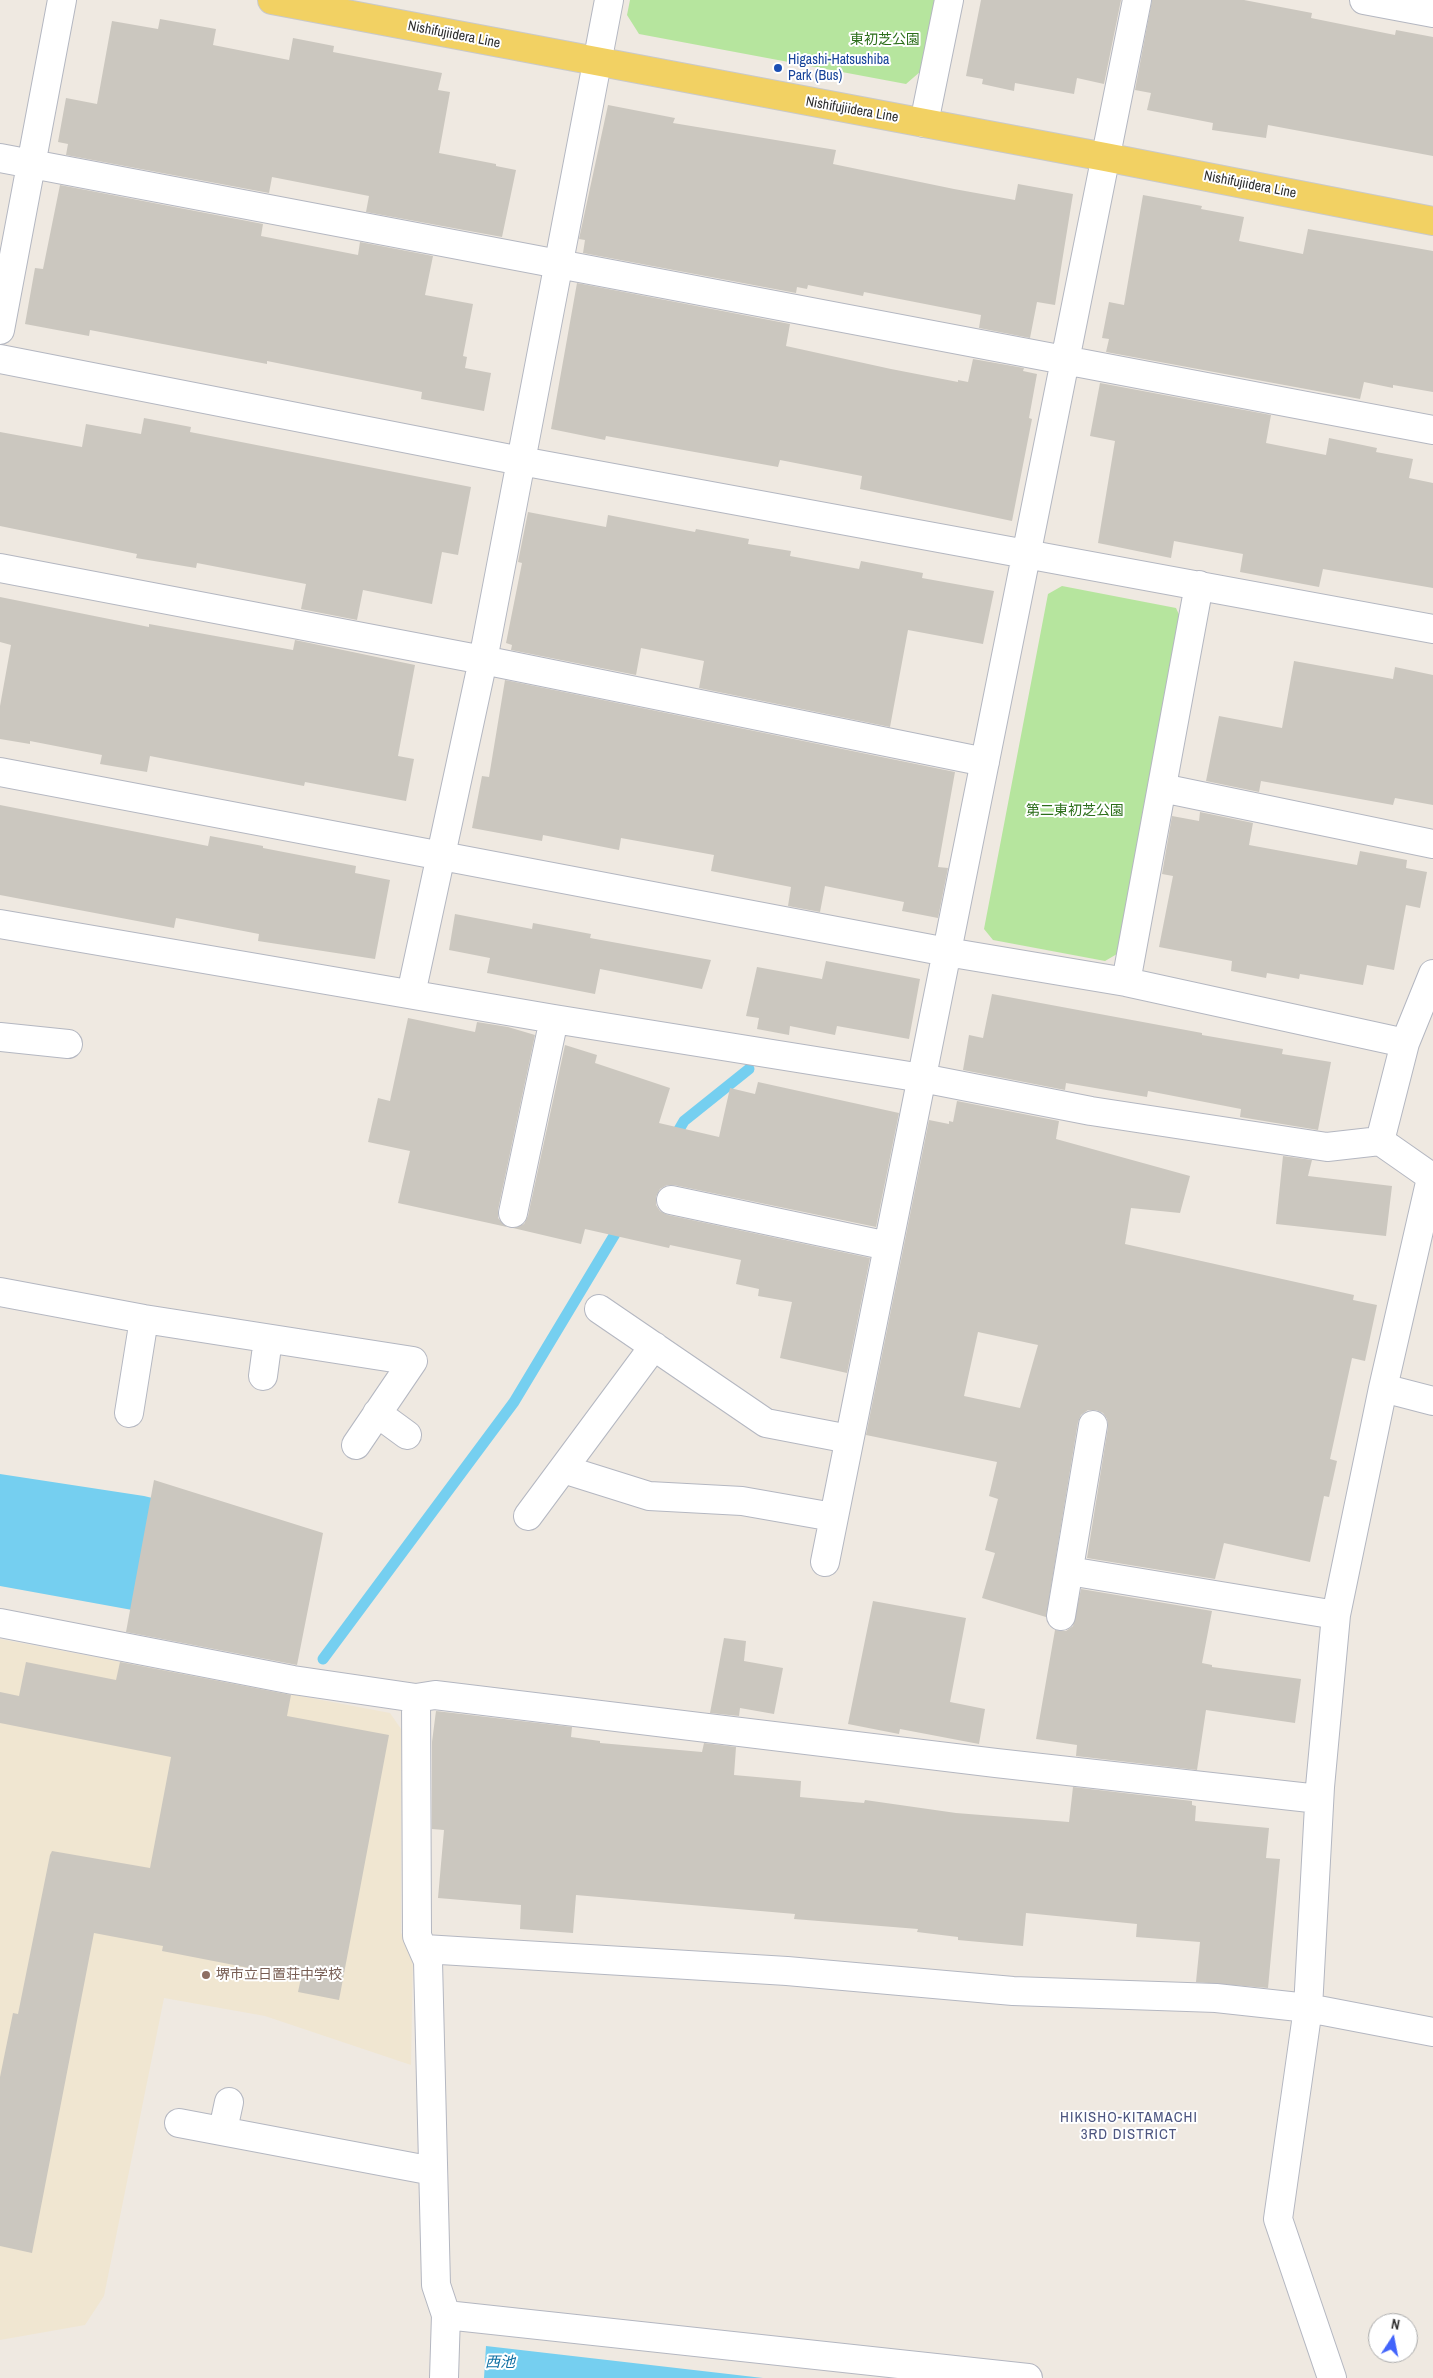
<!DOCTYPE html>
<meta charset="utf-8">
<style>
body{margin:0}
#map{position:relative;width:1433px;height:2378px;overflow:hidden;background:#efe9e1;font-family:"Archivo Narrow",sans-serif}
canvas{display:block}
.north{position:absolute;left:1368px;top:2313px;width:50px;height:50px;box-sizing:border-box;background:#fff;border:1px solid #ababab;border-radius:50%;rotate:11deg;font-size:14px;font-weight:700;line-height:20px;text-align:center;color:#2e2e2e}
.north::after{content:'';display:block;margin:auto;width:18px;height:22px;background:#4264fb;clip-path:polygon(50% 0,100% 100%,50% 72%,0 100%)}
</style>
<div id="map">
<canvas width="1433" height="2378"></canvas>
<div class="north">N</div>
</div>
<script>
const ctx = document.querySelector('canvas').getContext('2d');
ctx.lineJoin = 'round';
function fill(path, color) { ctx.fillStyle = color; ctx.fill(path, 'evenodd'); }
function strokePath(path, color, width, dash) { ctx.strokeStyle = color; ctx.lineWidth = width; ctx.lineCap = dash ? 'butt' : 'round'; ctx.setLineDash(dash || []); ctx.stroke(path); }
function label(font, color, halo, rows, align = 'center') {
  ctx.font = font + ' "Archivo Narrow","Noto Sans JP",sans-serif'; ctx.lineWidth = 4; ctx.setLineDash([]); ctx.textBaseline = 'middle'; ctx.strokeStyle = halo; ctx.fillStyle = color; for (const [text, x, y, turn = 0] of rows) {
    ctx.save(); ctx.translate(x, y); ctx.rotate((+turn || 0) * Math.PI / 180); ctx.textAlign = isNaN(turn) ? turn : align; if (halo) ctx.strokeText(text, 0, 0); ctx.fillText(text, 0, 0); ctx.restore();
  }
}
const education = new Path2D(`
 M0,1639L390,1713L401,1729V1933L413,1952L411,2065L265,2016L164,1998L104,2296L85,2325L0,2340Z`);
const green = new Path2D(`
 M630,0H935L921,71L906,84L639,34L627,15Z
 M1062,586L1176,608L1182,621L1117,954L1105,961L993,940L984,929L1048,594Z`);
const water = new Path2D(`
 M0,1474L144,1496L169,1502L248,1631L0,1586Z
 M486,2346L763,2378H484Z`);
const stream = new Path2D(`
 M673,1140L684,1121L749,1069
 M323,1659L514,1402L621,1224`);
const building = new Path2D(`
 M981,0H1121L1104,84L1077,78L1074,94L1015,83L1014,91L982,84L983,79L966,76Z
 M1152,0H1244L1312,13L1311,18L1395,35L1396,30L1433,37V156L1268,125L1266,138L1212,130L1213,123L1147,110L1151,93L1135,90Z
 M160,19L216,29L213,45L289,60L293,38L334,46L333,52L442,73L438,90L450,92L439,153L496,164V166L516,170L502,237L366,212L369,196L272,177L269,193L66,155L68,144L58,142L66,98L97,104L112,21L158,29Z
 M608,105L675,118L673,123L836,150L833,164L954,189L1015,200L1018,184L1073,194L1055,305L1037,302L1030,338L979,328L981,315L864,292L863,296L808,285L807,289L797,287L796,293L583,253L585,240L579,239Z
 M60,185L263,224L261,236L358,255L360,242L433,256L425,295L473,304L463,356L467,357L465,368L491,373L484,411L421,399L422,392L267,361V364L90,330L89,336L25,324L35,268L43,269Z
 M1143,195L1202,206L1201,209L1244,217L1239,241L1303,254L1308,229L1433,251V392L1393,385V388L1364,382L1360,399L1106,352L1109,339L1102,338L1109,302L1124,305Z
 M577,283L790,324L786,346L891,369L958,382V380L968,382L973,359L1024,368L1023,371L1037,374L1029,418L1032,419L1012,521L860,489L862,476L780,460L778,467L606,436L605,440L551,429Z
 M1100,383L1271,415L1266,443L1326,455L1329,438L1377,448L1376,452L1413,459L1409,478L1433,483V588L1323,569L1319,587L1240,572L1243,554L1174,541L1171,558L1098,543L1115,441L1090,436Z
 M144,418L191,427L190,432L471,487L458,555L442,552L432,604L363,590L357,620L301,609L306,584L197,563L196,568L136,558L137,554L0,526V432L82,447L86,424L141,434Z
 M528,512L606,527L608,515L695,532L696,529L749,539L748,544L791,551L790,556L859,569L861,561L923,573L922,578L994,591L983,644L908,630L890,727L699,688L704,661L641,648L636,675L511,650L512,645L506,643L522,563L518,562Z
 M0,597L149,627V624L293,650L295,640L415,665L398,756L414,759L406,801L305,782L304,786L150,756L147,772L100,764L102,755L30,741V744L0,739V706L11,645L0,642Z
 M1294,661L1393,679L1395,667L1433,675V805L1395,798L1393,805L1261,781L1259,792L1206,781L1219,716L1282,728Z
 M505,680L955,772L938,867L948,868L938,918L902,911L904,902L825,886L820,912L788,906L791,887L711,871L714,855L621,838L619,850L543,835L542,841L472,828L482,776L489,777Z
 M0,805L208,846L210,836L263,846V848L356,866L355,873L390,880L375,959L258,941L259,934L176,918L174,928L0,895Z
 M1200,812L1253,823L1249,845L1357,865L1360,851L1407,860L1406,868L1427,872L1420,908L1406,905L1394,970L1367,965L1363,985L1300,974L1299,979L1267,973L1266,978L1231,971L1232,961L1159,947L1173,876L1162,874L1172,816L1199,821Z
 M455,914L532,929L533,923L591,934L590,938L711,960L702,989L600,969L595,994L487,973L490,958L449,950Z
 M826,961L920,979L909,1039L837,1026L835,1035L790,1026L789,1035L757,1029L759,1018L746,1016L757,967L822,979Z
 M992,994L1202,1033V1035L1283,1049L1282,1054L1331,1062L1318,1130L1240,1117L1241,1109L1148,1091L1147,1097L1066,1083L1065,1090L963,1070L969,1035L983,1038Z
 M408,1018L475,1032L477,1022L508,1027L535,1035L498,1210V1218L507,1227L398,1203L410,1151L368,1142L378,1098L390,1101Z
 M565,1045L597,1055L595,1063L670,1088L659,1123L719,1137L730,1088L755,1094L758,1082L899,1113L876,1227L674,1185H667L660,1189L656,1197V1205L660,1211L668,1215L870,1258L847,1373L780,1358L792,1302L758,1296L759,1289L736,1284L741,1260L670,1245L669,1248L585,1229L581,1244L513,1228L524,1224L528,1216Z
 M957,1101L1059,1121L1056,1139L1190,1176L1180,1213L1131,1208L1125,1244L1354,1295L1353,1300L1377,1305L1365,1361L1352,1358L1330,1459L1337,1461L1329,1497L1324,1496L1310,1562L1224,1543L1215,1579L1087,1558L1108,1427L1107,1419L1103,1413L1096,1410H1088L1081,1415L1078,1422L1046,1617L982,1598L995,1553L985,1550L998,1499L989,1496L997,1462L866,1435L929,1120L949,1124V1121L953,1122ZM978,1332L1038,1345L1020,1408L964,1396Z
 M1283,1156L1312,1160L1308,1176L1392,1186L1386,1236L1276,1224Z
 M154,1480L323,1533L297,1665L126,1632Z
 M1081,1589L1212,1611L1202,1663L1212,1665V1667L1301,1679L1295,1723L1206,1710L1197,1770L1076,1756L1077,1745L1036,1739L1055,1630L1066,1631L1073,1626Z
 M873,1601L966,1618L950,1702L985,1709L979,1744L900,1729L899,1734L848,1724Z
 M724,1638L746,1641L744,1661L783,1668L774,1714L740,1708L739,1716L710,1713Z
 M26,1662L116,1680L120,1662L291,1695L287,1716L389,1735L339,2000L298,1992L301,1978L162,1951L163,1946L94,1933L32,2253L0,2246V2077L13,2013L18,2014L50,1855L52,1851L150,1868L171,1757L0,1723V1692L19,1696Z
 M436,1711L572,1727L571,1737L600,1741V1743L702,1752L704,1743L736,1747L734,1775L801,1781L800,1797L864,1803L865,1800L956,1813L1069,1822L1073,1787L1192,1801V1805L1196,1806L1195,1821L1269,1828L1266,1858L1280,1859L1268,1988L1196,1982L1200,1942L1136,1937L1137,1924L1026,1913L1023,1946L958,1940V1937L917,1932L918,1929L794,1919L795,1914L576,1895L573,1933L520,1929L521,1905L438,1898L444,1830L432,1829V1742Z`);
const minor = new Path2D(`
 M1364,0L1433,13
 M924,123L949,0
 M0,158L1433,430
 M0,330L62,0
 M0,359L521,461L1433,629
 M0,568L483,660L985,762
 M0,772L947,952L1126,982L1405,1043
 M1162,788L1433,844
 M0,924L554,1019L922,1078L1091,1111L1327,1147L1380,1141
 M1433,974L1405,1043L1380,1141L1433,1178
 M1126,982L1199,585
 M411,994L483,660L609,0
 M0,1037L68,1044
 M671,1200L888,1246
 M513,1213L554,1019
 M0,1292L144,1319L413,1361L356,1445
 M599,1309L766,1423L849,1439
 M263,1376L268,1339
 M1383,1388L1433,1401
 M129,1413L144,1319
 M377,1413L407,1435
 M563,1469L649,1496L742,1501L833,1517
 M528,1516L654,1346
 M825,1562L1137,0
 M1069,1571L1336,1615
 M1061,1616L1093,1425
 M0,1623L293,1680L416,1698L417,1936L428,1961L436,2285L446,2315L444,2378
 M416,1698L435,1695L996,1763L1319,1799
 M424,1949L787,1971L1013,1991L1216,1998L1308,2008L1433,2032
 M179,2123L433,2171
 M223,2130L229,2102
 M446,2315L1028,2378
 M1332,2378L1278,2219L1308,2008L1320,1787L1336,1615L1383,1388L1431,1178`);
const major = new Path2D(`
 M272,0L1105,157L1433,221`);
const markers = [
 [778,68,5,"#1a4fb4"],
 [206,1975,5,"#8d6e63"]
];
const streetNames = [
 ["Nishifujiidera Line",454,35,11],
 ["Nishifujiidera Line",852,110,10],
 ["Nishifujiidera Line",1250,185,11]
];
const parkNames = [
 ["東初芝公園",885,40],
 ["第二東初芝公園",1075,811]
];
const transitNames = [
 ["Higashi-Hatsushiba",788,60],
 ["Park (Bus)",788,76]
];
const educationNames = [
 ["堺市立日置荘中学校",216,1975]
];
const neighbourhoodNames = [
 ["HIKISHO-KITAMACHI",1129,2118],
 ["3RD DISTRICT",1129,2135]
];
const waterNames = [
 ["西池",500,2363]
];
fill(education, '#f0e6d1');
fill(green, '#b6e59e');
fill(water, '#75cff0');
strokePath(stream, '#75cff0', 11);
fill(building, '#cbc7bf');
strokePath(minor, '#b4b7c1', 30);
strokePath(major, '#c9c9c9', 30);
strokePath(minor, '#fff', 28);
strokePath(major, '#f2d163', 28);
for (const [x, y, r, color] of markers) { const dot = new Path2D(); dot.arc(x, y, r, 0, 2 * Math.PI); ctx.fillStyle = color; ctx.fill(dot); strokePath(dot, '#fff', 2); }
label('14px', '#2e2e2e', '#fff', streetNames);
label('14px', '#2c6e1b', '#fff', parkNames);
label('14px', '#164399', '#fff', transitNames, 'left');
label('14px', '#785e54', '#fff', educationNames, 'left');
ctx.letterSpacing = '1px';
label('15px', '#4d5680', '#fff', neighbourhoodNames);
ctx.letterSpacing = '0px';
label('italic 15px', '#0d6fa3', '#fff', waterNames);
</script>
